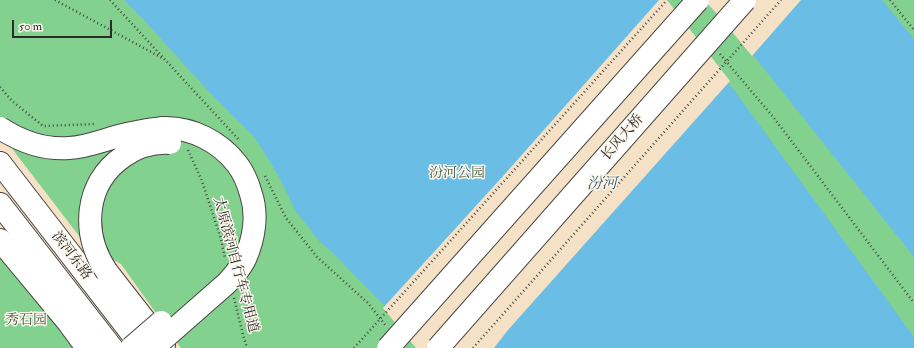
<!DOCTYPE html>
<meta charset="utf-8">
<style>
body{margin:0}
#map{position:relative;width:914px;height:348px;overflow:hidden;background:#f4e1c6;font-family:"IM FELL Double Pica",serif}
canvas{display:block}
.scale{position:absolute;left:12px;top:20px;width:100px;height:18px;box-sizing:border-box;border:2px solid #2b2b2b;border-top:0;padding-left:5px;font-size:12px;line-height:14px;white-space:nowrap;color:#2b2b2b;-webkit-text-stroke:3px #fbf7ec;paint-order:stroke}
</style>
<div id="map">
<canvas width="914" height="348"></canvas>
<div class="scale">50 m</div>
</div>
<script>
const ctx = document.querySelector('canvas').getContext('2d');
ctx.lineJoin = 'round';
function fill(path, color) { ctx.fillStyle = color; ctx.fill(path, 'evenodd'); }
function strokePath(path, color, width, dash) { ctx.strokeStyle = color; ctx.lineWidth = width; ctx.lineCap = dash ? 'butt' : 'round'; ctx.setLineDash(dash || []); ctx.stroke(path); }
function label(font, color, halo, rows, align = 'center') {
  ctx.font = font + ' "IM FELL Double Pica","Noto Serif SC",serif'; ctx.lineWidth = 3; ctx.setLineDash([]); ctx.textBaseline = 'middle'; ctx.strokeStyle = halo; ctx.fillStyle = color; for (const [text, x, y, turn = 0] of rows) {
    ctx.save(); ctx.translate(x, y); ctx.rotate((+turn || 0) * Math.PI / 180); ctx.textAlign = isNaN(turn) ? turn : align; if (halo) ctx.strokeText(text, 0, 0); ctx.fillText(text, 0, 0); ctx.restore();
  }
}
const green = new Path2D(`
 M0,0H914V348H181L121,264L86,245L0,133Z
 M0,248L72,345L73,348H0Z`);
const water = new Path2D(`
 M124,0H664L737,94L914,337V348H419L380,301L331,251L320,242L295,210L278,175L255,138L211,94L143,19Z
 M706,0H882L914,39V257L722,16Z`);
const pier = new Path2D(`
 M659,0H667L730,81L508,330L494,348H416L383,308L504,175Z
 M704,0H801L752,56L720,17Z`);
const path = new Path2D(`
 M55,0L164,59
 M110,0L240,141
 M890,0L914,30
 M720,54L774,118L914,303
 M0,87L12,101L43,126L95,124
 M188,150L202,181L221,239L225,258
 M265,176L286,218L317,257L368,303L386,326
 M234,298L243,335L247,348`);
const highway = new Path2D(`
 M0,163L143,348
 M0,204L112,348
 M0,240L68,322L87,348
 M107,272L164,345`);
const pathBridge = new Path2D(`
 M354,348L667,0
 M473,348L781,0`);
const highwayBridge = new Path2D(`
 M0,128C20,141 44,150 69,148C89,147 108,138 127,134C139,131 152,129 163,128C192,127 220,142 237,164C244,173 248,183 251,194C258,215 254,239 245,259C241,268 234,275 227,283L153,348
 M107,272C81,234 84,183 124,156C137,147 154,142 170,143
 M131,348L161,322
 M388,348L698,0
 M438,348L745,0`);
const streetNames = [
 ["长风大桥",623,138,-49],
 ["滨河东路",71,256,53],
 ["太原滨河自行车专用道",235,265,75]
];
const parkNames = [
 ["汾河公园",457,174],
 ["秀石园",26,321]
];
const waterNames = [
 ["汾河",602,185]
];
fill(green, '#83d18f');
fill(water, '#6abee6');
fill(pier, '#f4e1c6');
strokePath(highway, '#494642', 24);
strokePath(path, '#494642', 2.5, [1, 3]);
strokePath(highway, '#fff', 22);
strokePath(highwayBridge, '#494642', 24, []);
strokePath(pathBridge, '#494642', 2.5, [1, 3]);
strokePath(highwayBridge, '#fff', 22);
label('14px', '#2b2b2b', '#fbf7ec', streetNames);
label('14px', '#455d49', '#fbf7ec', parkNames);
label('italic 15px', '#3e5763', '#fbf7ec', waterNames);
</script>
